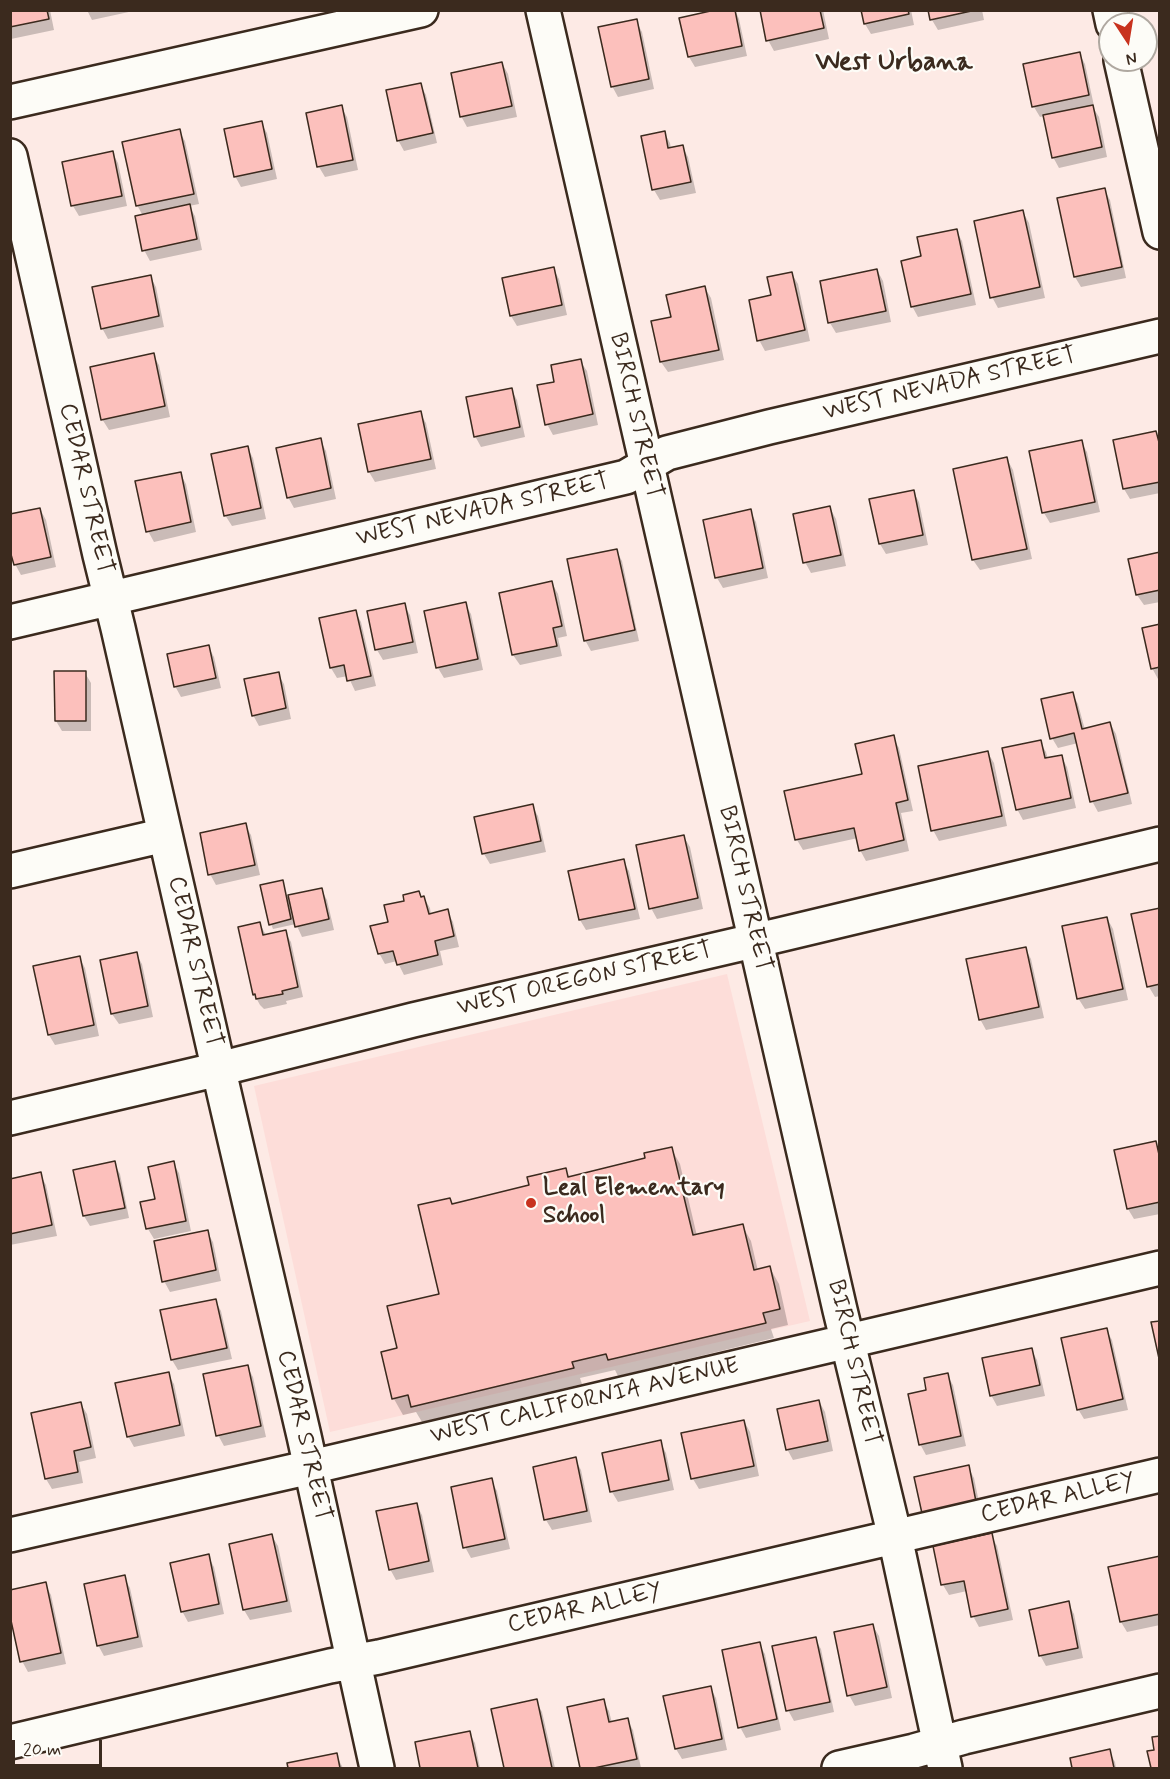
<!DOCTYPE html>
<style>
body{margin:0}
#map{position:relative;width:1170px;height:1779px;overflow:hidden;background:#fdeae5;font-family:Mynerve,sans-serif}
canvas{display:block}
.frame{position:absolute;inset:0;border:12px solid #3b2a1e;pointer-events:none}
.north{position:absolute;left:1098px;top:12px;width:60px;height:60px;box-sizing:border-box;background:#fdfcf7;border:2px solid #afa8a0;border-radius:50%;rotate:168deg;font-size:16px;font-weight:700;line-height:24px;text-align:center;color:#3b2a1e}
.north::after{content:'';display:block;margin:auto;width:21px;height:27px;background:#c8321e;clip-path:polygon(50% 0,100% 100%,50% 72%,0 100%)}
.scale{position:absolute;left:12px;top:1740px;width:90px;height:27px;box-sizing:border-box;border:3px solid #3b2a1e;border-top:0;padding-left:8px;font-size:18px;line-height:21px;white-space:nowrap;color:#3b2a1e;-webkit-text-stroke:4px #fdfcf7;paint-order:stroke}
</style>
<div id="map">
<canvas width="1170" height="1779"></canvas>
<div class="frame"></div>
<div class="north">N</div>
<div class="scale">20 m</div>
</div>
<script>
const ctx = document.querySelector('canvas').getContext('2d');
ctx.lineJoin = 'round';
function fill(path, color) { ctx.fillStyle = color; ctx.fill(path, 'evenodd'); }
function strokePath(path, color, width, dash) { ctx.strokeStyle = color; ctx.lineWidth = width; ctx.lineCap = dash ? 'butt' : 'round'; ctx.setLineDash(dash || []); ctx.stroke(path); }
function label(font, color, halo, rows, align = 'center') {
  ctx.font = font + ' Mynerve,sans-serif'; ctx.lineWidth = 4.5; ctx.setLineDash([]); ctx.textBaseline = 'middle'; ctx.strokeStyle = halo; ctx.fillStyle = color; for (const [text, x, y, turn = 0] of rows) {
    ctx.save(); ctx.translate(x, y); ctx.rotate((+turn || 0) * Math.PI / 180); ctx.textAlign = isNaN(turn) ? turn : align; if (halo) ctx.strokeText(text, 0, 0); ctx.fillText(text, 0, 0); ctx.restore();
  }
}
const built = new Path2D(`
 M727,974L810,1321L330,1432L254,1086Z`);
const shadow = new Path2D(`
 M10,10H50L54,30L11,39Z
 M87,10H138L92,20Z
 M735,10L739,19L747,56L695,67L689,57L681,19Z
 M762,10H823L829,39L774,51L768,40Z
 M862,10H911L914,25L871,34L865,24Z
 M930,10H982L984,20L938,30L932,20Z
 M636,21L642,32L654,89L618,97L612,86Z
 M1079,53L1085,64L1094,106H1092L1099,117L1107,157L1059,168L1053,157L1044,116L1040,117L1034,107L1025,65Z
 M502,63L508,74L517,117L467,127L461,116Z
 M420,84L426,95L437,143L404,151L398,140Z
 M341,107L347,117L358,170L325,177L319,167L307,114Z
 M261,123L267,133L277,179L241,187L235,176Z
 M179,131L185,141L199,204L189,206L195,216L202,250L150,261L144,250L143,216L137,205Z
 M664,132L670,143L671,149L682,146L688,157L696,193L660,200L654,190L642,137Z
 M112,152L118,163L127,206L79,216L73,206L64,163Z
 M1104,189L1110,200L1126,278L1081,287L1075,277L1059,199Z
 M1023,212L1029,223L1045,298L998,308L992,297Z
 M956,230L962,241L976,305L918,317L912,306L923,258Z
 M553,268L559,279L567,315L517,326L511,316Z
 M877,270L883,281L891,322L836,333L830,323L821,282Z
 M792,274L798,284L810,341L765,351L759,340L773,297Z
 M150,276L156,287L164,327L108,339L102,328Z
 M705,288L711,298L724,360L668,372L661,362L672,318Z
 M153,355L159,365L170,417L109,430L102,419Z
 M580,361L587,371L598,425L553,435L547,424Z
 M511,389L517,400L525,437L481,447L475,436Z
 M420,413L426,423L436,469L375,482L369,472Z
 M1156,433L1160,439V493L1130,499L1124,489L1114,441Z
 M320,440L326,451L336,499L294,508L288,497Z
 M1081,442L1087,452L1100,512L1050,523L1044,513Z
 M247,447L253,458L266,519L232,526L225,515Z
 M1007,459L1013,470L1032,559L980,570L973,560L954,470Z
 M180,473L186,484L196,532L154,542L148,531Z
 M913,491L919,502L928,545L886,554L880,544L871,500Z
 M830,508L836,519L846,566L811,573L805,562Z
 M40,509L46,520L56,567L21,575L15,564Z
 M750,511L756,522L768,578L723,588L717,578Z
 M616,550L622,561L639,641L591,651L585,640Z
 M1160,554V602L1144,605L1137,595L1130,560Z
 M552,583L558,594L567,636L558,638L562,656L520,665L513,655Z
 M465,604L471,614L483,670L444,678L438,668L426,612Z
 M404,605L410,615L418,653L383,660L377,650L369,612Z
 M355,611L361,622L376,686L355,691L348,676L337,678L331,668Z
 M1160,625V679H1158L1152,668Z
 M208,646L214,657L221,688L181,697L175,686Z
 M85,673L91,683V731H62L56,721Z
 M278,674L284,684L291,719L259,726L253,715Z
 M1072,693L1078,704L1085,730L1110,723L1116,734L1132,804L1098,812L1092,801L1078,743L1058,748L1052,738Z
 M893,737L899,748L913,811L901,813L909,851L866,861L860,850L858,838L803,850L797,840L863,775Z
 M1040,742L1046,752L1048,759L1061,756L1067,767L1076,808L1023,820L1017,809Z
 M988,753L994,763L1007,826L939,841L933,830Z
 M532,806L538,816L546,852L490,864L484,854Z
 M245,825L251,835L260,875L216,885L210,874Z
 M684,837L690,847L703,909L657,919L651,908Z
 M623,861L629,871L640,919L586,930L580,920L570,872Z
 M282,882L287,897L321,889L327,900L334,930L302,937L296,924L273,929L271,924Z
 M419,893L422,898H424L430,908L431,915L447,911L453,922L459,947L440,951L443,965L404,975L397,961L385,964L379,953L389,923L405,902Z
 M1160,909V996L1155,997L1149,987Z
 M1107,918L1113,929L1128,1000L1085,1009L1078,998Z
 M260,924L266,935L285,932L291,942L303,997L286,1001L287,1004L264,1009L260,1005L254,994Z
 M1025,948L1031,959L1044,1018L986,1030L980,1019Z
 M136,954L142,964L153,1017L119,1024L112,1014L101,961Z
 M79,957L85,968L99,1036L55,1045L49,1035L35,967Z
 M1155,1143L1160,1150V1214L1134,1219L1128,1209L1116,1151Z
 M671,1148L680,1164L697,1236L742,1225L751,1241L758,1271L770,1268L779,1284L788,1325L771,1329L774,1338L618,1376L615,1370L580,1378L582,1384L422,1422L416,1412L403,1415L394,1399L383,1353L399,1350L441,1295L452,1205L531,1186L565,1169L570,1178L647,1159Z
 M114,1163L120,1174L129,1218L90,1226L84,1216L75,1171Z
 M173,1163L179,1173L191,1231L154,1239L148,1229L142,1203L156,1200Z
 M40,1174L46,1185L57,1236L10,1245V1180Z
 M207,1232L213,1242L221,1281L170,1292L164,1281Z
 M215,1300L221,1311L232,1359L178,1370L172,1360Z
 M1106,1329L1112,1340L1128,1410L1084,1419L1078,1409Z
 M1031,1349L1037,1360L1045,1396L997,1406L991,1395Z
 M247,1366L253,1377L266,1437L224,1446L218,1435Z
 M168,1374L174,1384L185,1436L134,1447L128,1436Z
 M947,1375L953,1385L966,1446L926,1455L920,1444L928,1391Z
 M819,1401L825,1412L833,1451L793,1460L787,1449Z
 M81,1404L87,1414L96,1458L79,1462L83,1483L52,1489L46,1479L32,1414Z
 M744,1421L750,1432L759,1476L699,1489L693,1479Z
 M660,1442L666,1453L674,1490L618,1502L612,1492L604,1454Z
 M575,1459L581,1470L592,1522L552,1530L546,1520Z
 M968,1467L974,1478L982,1517L930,1528Z
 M491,1480L497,1491L510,1549L471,1558L465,1547Z
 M416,1504L422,1515L434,1572L396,1580L390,1569Z
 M991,1535L997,1546L1013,1620L979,1627L973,1616L967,1591L949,1595L943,1585L935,1547Z
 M272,1536L278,1546L292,1612L250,1620L244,1610L230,1545Z
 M208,1556L214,1567L224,1614L188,1622L182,1611Z
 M1160,1557V1625L1127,1632L1121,1622L1110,1568Z
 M124,1577L130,1588L143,1647L104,1656L98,1645Z
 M45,1584L51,1595L66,1664L28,1672L22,1661Z
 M1068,1603L1074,1614L1083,1658L1046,1666L1040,1655Z
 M873,1626L879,1636L892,1698L855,1706L849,1695Z
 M815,1639L821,1649L834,1712L794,1721L788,1710Z
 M759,1644L765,1654L781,1730L746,1738L740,1727Z
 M710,1687L716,1698L727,1750L682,1759L676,1749L665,1697Z
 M536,1701L542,1712L555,1768H506L493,1710Z
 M603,1701L609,1711L612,1723L627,1720L633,1730L641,1768H582L569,1708Z
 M469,1732L475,1743L480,1768H422L417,1744Z
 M1109,1751L1115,1762L1116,1768H1073L1071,1760Z
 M336,1755L343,1768H290L289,1764Z`);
const building = new Path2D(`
 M10,10H47L49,19L10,27Z
 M715,10H735L742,46L688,57L679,18Z
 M760,10H820L824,28L766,41Z
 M861,10H908L909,14L864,24Z
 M928,10H976L930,20Z
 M637,19L649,79L611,87L598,27Z
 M1080,52L1089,95L1032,107L1023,64Z
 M502,62L512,106L460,117L451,73Z
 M421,83L433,133L397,141L386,90Z
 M342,105L353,160L317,167L306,113Z
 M1093,105L1102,147L1052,158L1043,115Z
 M262,121L272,169L234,177L224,129Z
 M180,129L194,194L136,206L122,142Z
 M665,131L668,148L683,145L691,182L652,190L641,136Z
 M113,151L122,196L71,206L62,162Z
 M1105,188L1122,267L1074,277L1057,198Z
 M190,204L197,239L142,251L135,216Z
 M1023,210L1040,287L990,298L974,221Z
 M957,229L971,294L911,307L901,261L921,256L917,237Z
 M554,267L562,305L510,316L502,278Z
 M877,269L886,311L828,323L820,281Z
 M792,272L805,330L757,341L749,300L771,295L767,277Z
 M151,275L159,316L101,329L92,287Z
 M705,286L719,350L660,362L651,321L671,317L666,295Z
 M154,353L165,406L101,420L90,367Z
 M581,359L593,414L545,425L537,385L554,382L551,365Z
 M512,388L520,427L474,437L466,397Z
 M421,411L431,459L368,472L358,424Z
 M1156,431L1160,446V482L1123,489L1113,440Z
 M321,438L331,488L287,498L276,448Z
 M1082,440L1095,502L1042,513L1029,451Z
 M248,446L261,508L224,516L211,454Z
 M1007,457L1027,549L972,560L953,469Z
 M181,472L191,522L146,532L135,481Z
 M914,490L923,535L879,544L869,499Z
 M830,506L841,555L803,563L793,514Z
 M40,508L51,557L14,565L10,551V514Z
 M751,509L763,568L715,578L703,520Z
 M617,549L635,630L584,641L567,559Z
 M1160,552V590L1136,595L1128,559Z
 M552,581L562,626L553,628L557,646L512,655L499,593Z
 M466,602L478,659L436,668L424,611Z
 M405,603L413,642L375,650L367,611Z
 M356,610L371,676L347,681L344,665L330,668L319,618Z
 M1160,624V667L1151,669L1142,628Z
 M209,645L216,678L174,687L167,654Z
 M54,671H86V721H55Z
 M279,672L286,708L252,716L244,679Z
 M1073,692L1082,729L1110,722L1128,793L1090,802L1074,733L1050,739L1041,699Z
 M894,735L908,800L896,803L904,840L859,851L854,828L795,840L784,791L862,774L855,744Z
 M1041,740L1045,758L1062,755L1071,798L1016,810L1002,748Z
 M988,751L1002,816L931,831L918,766Z
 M533,804L541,841L482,854L474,817Z
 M246,823L255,865L208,875L200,833Z
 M684,835L698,898L649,909L636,845Z
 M624,859L635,909L579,920L568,871Z
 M283,880L291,919L269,925L260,885Z
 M322,888L329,919L295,927L288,895Z
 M419,891L421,897L424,896L429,914L448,909L454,936L435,941L438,955L397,965L393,951L378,954L370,926L388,922L384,905L404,901L403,895Z
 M1160,908V984L1147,987L1131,914Z
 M1107,917L1123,989L1077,999L1062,926Z
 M260,922L263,935L286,930L298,987L282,991L283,994L256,999L255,994L253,995L238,927Z
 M1026,947L1039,1007L979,1020L966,959Z
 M137,952L148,1006L111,1014L100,960Z
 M80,956L94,1025L48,1035L33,966Z
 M1156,1141L1160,1159V1202L1127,1209L1114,1150Z
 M672,1147L693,1235L743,1224L754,1270L770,1266L780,1309L763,1313L766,1323L608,1360L606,1354L572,1362L574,1368L411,1407L408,1395L392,1399L381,1352L397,1348L387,1306L439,1294L418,1205L450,1198L452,1204L529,1185L527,1177L566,1168L568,1177L645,1158L644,1153Z
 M115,1161L125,1208L83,1216L73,1170Z
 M174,1161L186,1221L146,1229L140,1202L155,1199L148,1167Z
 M41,1172L52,1225L10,1234V1179Z
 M208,1230L216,1270L162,1282L154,1241Z
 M216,1299L227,1348L171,1360L160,1310Z
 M1160,1321V1363L1151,1322Z
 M1107,1328L1123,1399L1077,1410L1061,1338Z
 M1032,1348L1040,1385L990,1396L982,1358Z
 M248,1365L261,1426L216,1436L203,1374Z
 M169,1372L180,1425L127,1437L115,1383Z
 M948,1373L961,1436L919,1445L908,1394L926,1390L924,1378Z
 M819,1400L828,1441L786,1450L777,1409Z
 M81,1402L91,1447L74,1451L78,1472L45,1479L31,1413Z
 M744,1420L754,1466L691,1479L681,1433Z
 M661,1440L669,1480L610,1492L602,1453Z
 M576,1457L587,1511L544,1520L533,1467Z
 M969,1465L977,1507L923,1518L914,1477Z
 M492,1478L505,1539L463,1548L451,1487Z
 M417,1503L429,1561L389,1570L376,1511Z
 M992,1533L1008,1609L971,1617L964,1581L941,1585L933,1546Z
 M272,1534L287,1601L243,1610L229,1544Z
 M209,1554L219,1604L181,1612L170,1563Z
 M1160,1556V1614L1120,1622L1108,1567Z
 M125,1575L138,1637L97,1646L84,1584Z
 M46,1582L61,1653L20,1662L10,1616V1590Z
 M1069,1601L1078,1648L1039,1656L1029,1610Z
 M873,1624L887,1687L847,1696L834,1632Z
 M816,1637L830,1702L786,1711L772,1646Z
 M760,1642L777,1719L738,1728L722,1650Z
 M711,1686L722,1739L675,1749L663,1696Z
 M537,1699L552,1768H504L491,1709Z
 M604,1699L609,1722L628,1718L637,1759L594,1768H580L567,1707Z
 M470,1731L478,1768H420L415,1742Z
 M1160,1736V1768H1151L1147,1751L1154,1750L1152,1737Z
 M1110,1749L1114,1768H1072L1070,1758Z
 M337,1753L340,1768H288L287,1763Z`);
const minor = new Path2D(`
 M543,10L840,1310L895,1537L945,1768
 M1110,10L1113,24
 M1121,60L1160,232
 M10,102L421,10
 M10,156L100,555L118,628L225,1097L304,1436L377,1768
 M10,622L626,477L667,453L769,427L1160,336
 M10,871L165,835
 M10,1118L219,1069L413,1020L779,935L1160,844
 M10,1535L311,1467L1160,1268
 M10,1742L330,1666L379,1657L1160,1475
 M839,1768L914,1751L964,1737L1160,1691`);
const markers = [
 [531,1203,6,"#c8321e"]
];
const streetNames = [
 ["WEST NEVADA STREET",950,385,-13],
 ["BIRCH STREET",635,416,77],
 ["CEDAR STREET",85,489,77],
 ["WEST NEVADA STREET",483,511,-13],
 ["BIRCH STREET",744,889,77],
 ["CEDAR STREET",194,962,77],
 ["WEST OREGON STREET",585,980,-13],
 ["BIRCH STREET",853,1363,77],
 ["WEST CALIFORNIA AVENUE",585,1402,-13],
 ["CEDAR STREET",303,1436,77],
 ["CEDAR ALLEY",1058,1499,-13],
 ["CEDAR ALLEY",585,1609,-13]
];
const poiNames = [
 ["Leal Elementary",543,1189],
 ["School",543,1217]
];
const quarterNames = [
 ["West Urbana",894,63]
];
fill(built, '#fdddd9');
fill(shadow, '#0003');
fill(building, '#fcc0bc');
strokePath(building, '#3b2a1e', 1.5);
strokePath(minor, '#3b2a1e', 38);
strokePath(minor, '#fdfcf7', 33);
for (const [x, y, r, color] of markers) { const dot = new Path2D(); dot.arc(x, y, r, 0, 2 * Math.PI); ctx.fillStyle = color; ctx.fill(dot); strokePath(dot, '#fdfcf7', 2); }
label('24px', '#3b2a1e', '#fdfcf7', streetNames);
label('bold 24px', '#3b2a1e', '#fdfcf7', poiNames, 'left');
label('bold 27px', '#3b2a1e', '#fdfcf7', quarterNames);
</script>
